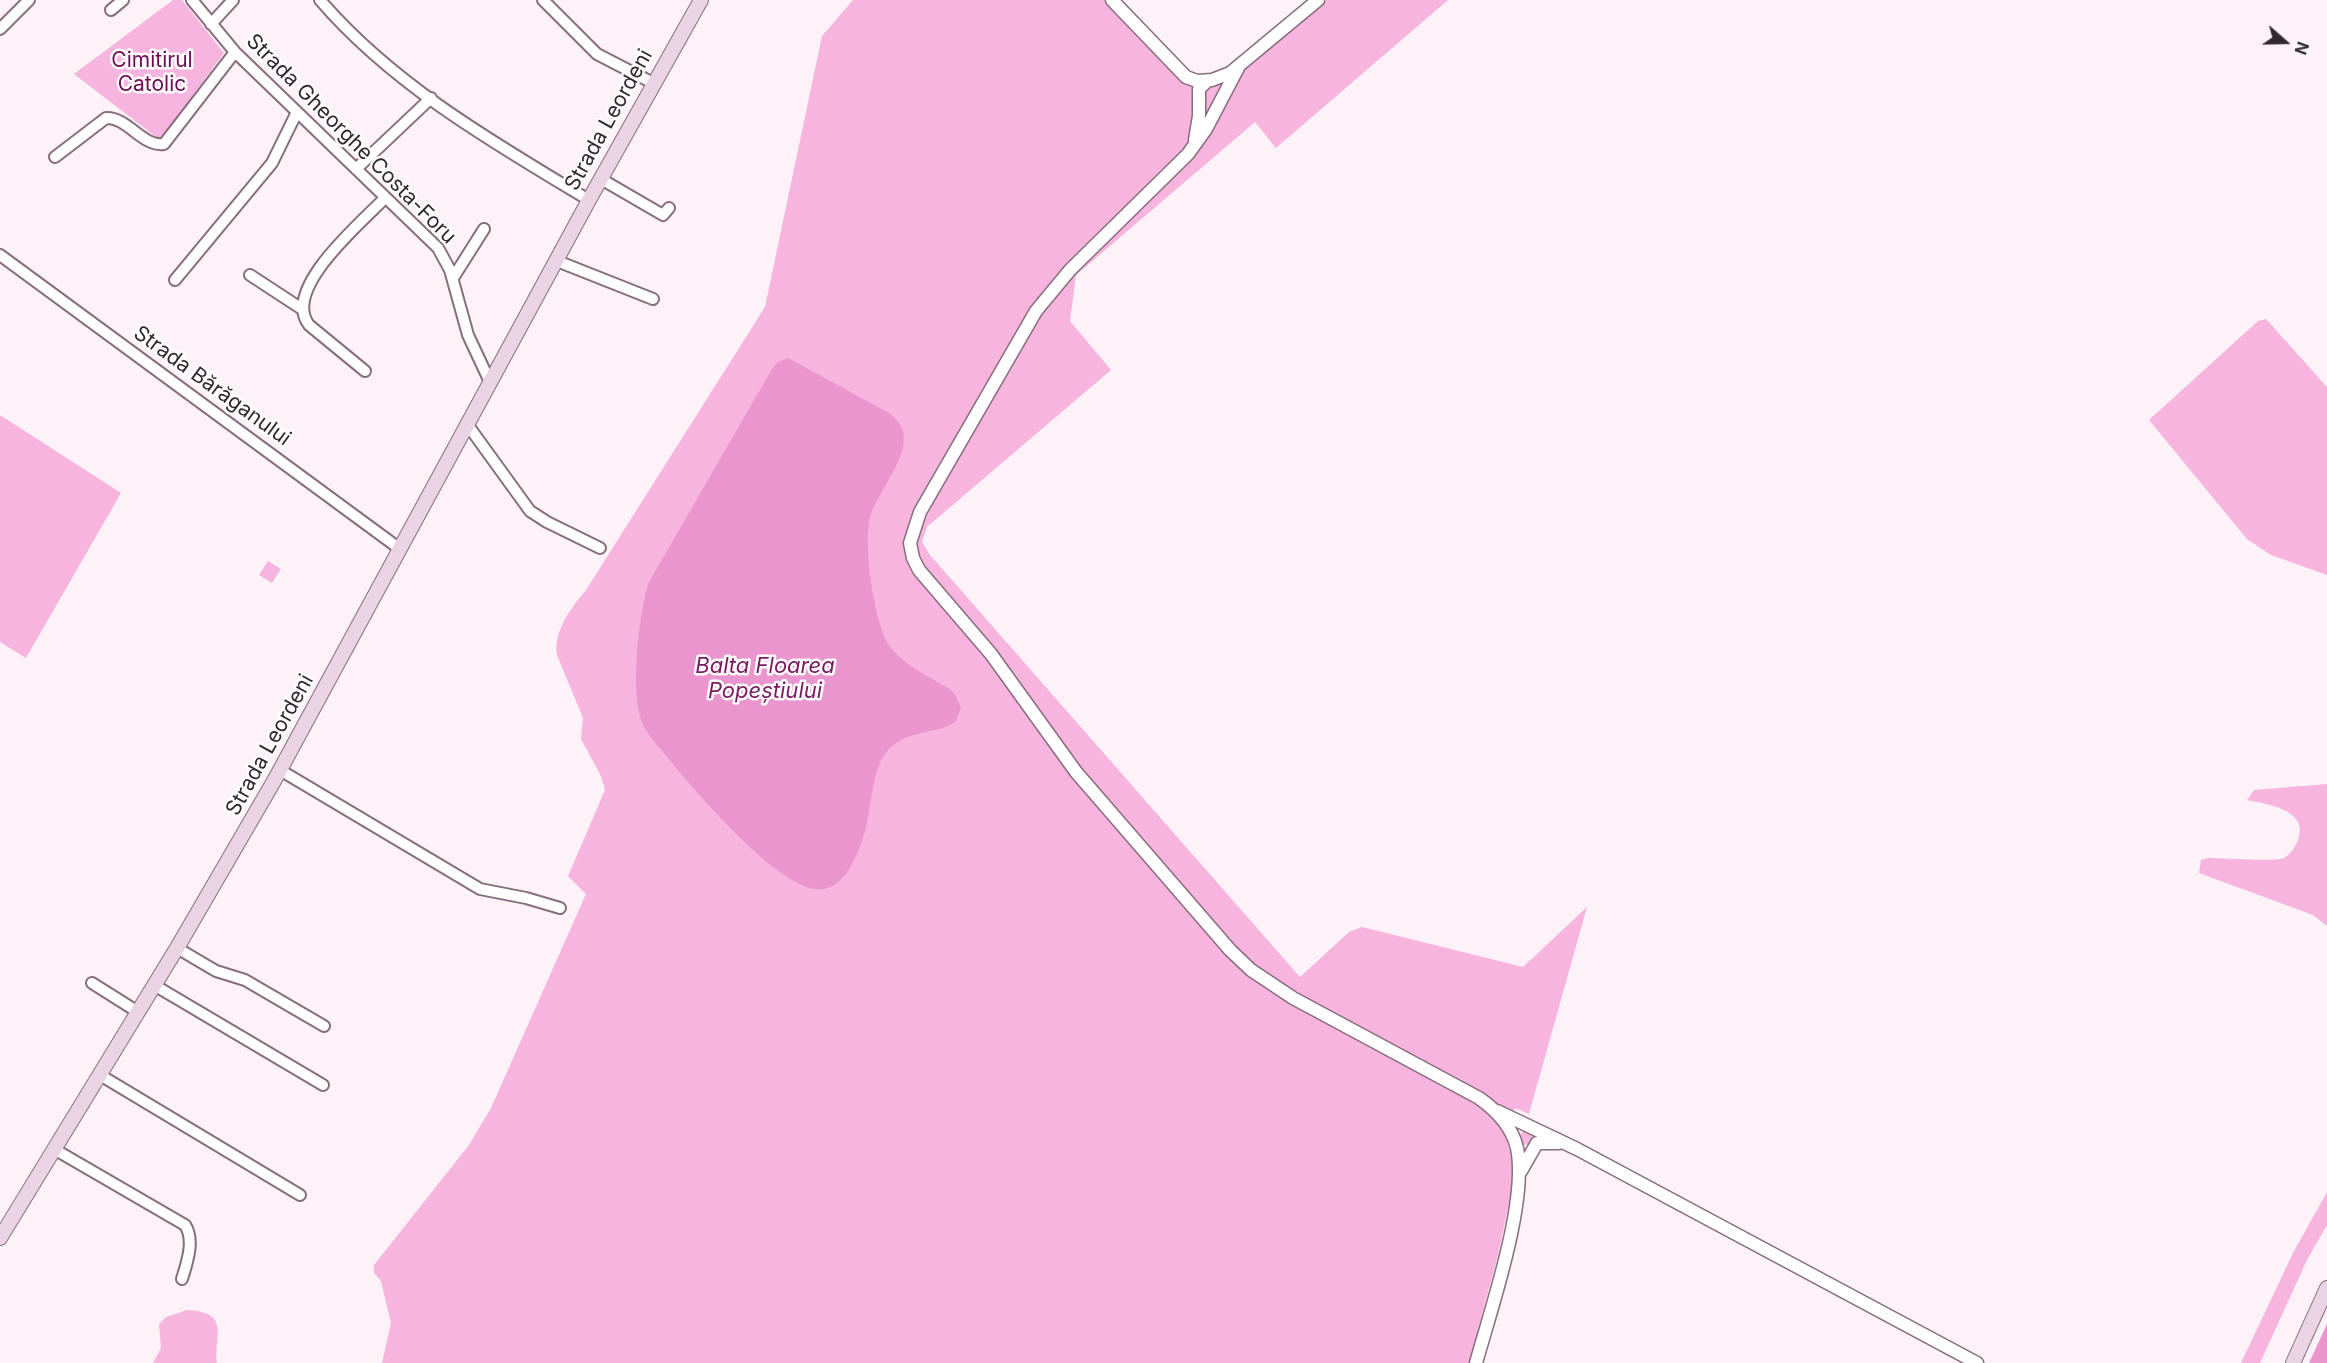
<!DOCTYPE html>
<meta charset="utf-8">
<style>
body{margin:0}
#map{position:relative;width:2327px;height:1363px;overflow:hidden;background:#fef2f9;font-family:Inter,sans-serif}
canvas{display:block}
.north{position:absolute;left:2255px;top:12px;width:60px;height:60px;-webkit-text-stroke:4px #fff;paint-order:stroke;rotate:110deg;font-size:16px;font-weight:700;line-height:24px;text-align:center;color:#33282f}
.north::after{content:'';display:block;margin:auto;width:21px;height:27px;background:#33282f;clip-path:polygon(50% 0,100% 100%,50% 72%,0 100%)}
</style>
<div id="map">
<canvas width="2327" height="1363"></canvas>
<div class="north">N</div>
</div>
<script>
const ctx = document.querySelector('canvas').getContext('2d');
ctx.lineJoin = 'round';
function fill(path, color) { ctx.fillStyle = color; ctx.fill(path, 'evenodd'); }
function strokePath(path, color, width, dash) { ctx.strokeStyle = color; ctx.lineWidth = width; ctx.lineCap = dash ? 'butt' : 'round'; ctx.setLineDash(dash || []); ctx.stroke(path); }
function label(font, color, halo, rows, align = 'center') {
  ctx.font = font + ' Inter,sans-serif'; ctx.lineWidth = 5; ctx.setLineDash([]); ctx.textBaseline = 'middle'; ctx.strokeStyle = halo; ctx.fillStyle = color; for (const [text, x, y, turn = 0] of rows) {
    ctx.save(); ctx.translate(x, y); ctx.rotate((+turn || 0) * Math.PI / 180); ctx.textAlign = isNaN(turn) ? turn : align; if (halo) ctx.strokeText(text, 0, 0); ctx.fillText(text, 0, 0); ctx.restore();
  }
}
const green = new Path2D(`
 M173,0H182L224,53L160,140L74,74Z
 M853,0H1105L1160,55L1198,77L1245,68L1326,0H1448L1276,148L1255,122L1076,275L1070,321L1111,370L927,527L922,542L930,555L1300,977L1349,932L1362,927L1523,967L1587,907L1529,1114L1515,1108L1505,1134L1514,1166L1510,1198L1498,1255L1469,1363H382L391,1323L381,1281L374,1273V1265L469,1145L491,1108L586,894L568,876L605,790L601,776L581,739L583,718L557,655C553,631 571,608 586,590L765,307L822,36Z
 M2266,319L2327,387V575L2271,555L2247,539L2149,420L2258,321Z
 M0,415L121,493L26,658L0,642Z
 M268,561L281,569L272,583L259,575Z
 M2327,784V926L2313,915L2199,873L2201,860L2208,858C2222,858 2274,862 2284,858C2291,854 2295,847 2298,840C2310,810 2267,804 2247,800L2254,790Z
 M1519 1138a7 7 0 1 1 14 0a7 7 0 1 1-14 0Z
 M2327,1192V1225L2307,1260L2260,1363H2241L2293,1253Z
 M187,1310C231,1312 214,1335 217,1363H153L161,1348L159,1324L166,1317Z`);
const water = new Path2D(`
 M788,358L889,413C928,441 879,484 870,518C863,545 874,626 891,648C905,666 932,678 951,690L956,696L961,709L955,722L950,725C930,734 904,732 888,750C870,770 872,815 862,841C855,859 845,885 824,889C781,898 679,772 653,740C647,732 642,725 640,716C631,685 639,612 649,582L772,369L778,362Z
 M2327,1324V1363H2309Z`);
const minor = new Path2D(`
 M192,0L235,52L438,248L450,270L468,335L490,382
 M320,0C393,85 494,143 589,200
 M543,0L597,54L653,83
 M111,10L123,0
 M211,24L233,0
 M0,29L29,0
 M55,157L106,118C128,117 142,147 164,144L235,52
 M356,169L431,98
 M601,179L663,215L669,208
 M0,255L400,549
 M557,261L653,299
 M250,275L302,309
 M453,278L484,229
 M175,280L272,163L297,112
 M365,371L309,325C281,289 362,222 385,198
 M467,424L530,511L547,522L600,548
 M280,770L480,889L526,898L560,908
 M177,948L216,971L245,980L324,1026
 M92,983L138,1012
 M154,985L323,1085
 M100,1075L300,1195
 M54,1149L185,1225C195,1240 187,1263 182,1279`);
const tertiary = new Path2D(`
 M1112,0L1186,77L1197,81L1212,80L1230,73L1318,0
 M1239,66L1206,129L1188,154L1070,270L1036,311L920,512L910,543L913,558L919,570L991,654L1076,772L1230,950L1251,970L1293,998L1479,1098C1496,1110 1512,1127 1517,1148C1528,1201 1491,1309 1476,1363
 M1195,140L1199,116V89L1207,81
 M1497,1111L1577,1149L1977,1363
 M1521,1171L1537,1143H1559`);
const secondary = new Path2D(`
 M0,1238L177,948L274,781L589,200L701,0
 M2293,1363L2327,1288`);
const parkNames = [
 ["Cimitirul",152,61],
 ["Catolic",152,85]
];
const streetNames = [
 ["Strada Leordeni",609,120,-61],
 ["Strada Gheorghe Costa-Foru",351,139,45],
 ["Strada Bărăganului",212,386,36],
 ["Strada Leordeni",270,745,-61]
];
const waterNames = [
 ["Balta Floarea",765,666],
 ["Popeștiului",765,691]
];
fill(green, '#f7b4df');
fill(water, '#ea95cd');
strokePath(minor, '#876d7d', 14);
strokePath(tertiary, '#876d7d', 15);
strokePath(secondary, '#876d7d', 16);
strokePath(minor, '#fff', 10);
strokePath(tertiary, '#fff', 12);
strokePath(secondary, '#ead3e2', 14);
label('21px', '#6f0857', '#fff', parkNames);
label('21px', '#33282f', '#fff', streetNames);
label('italic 22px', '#7b1962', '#fff', waterNames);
</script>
